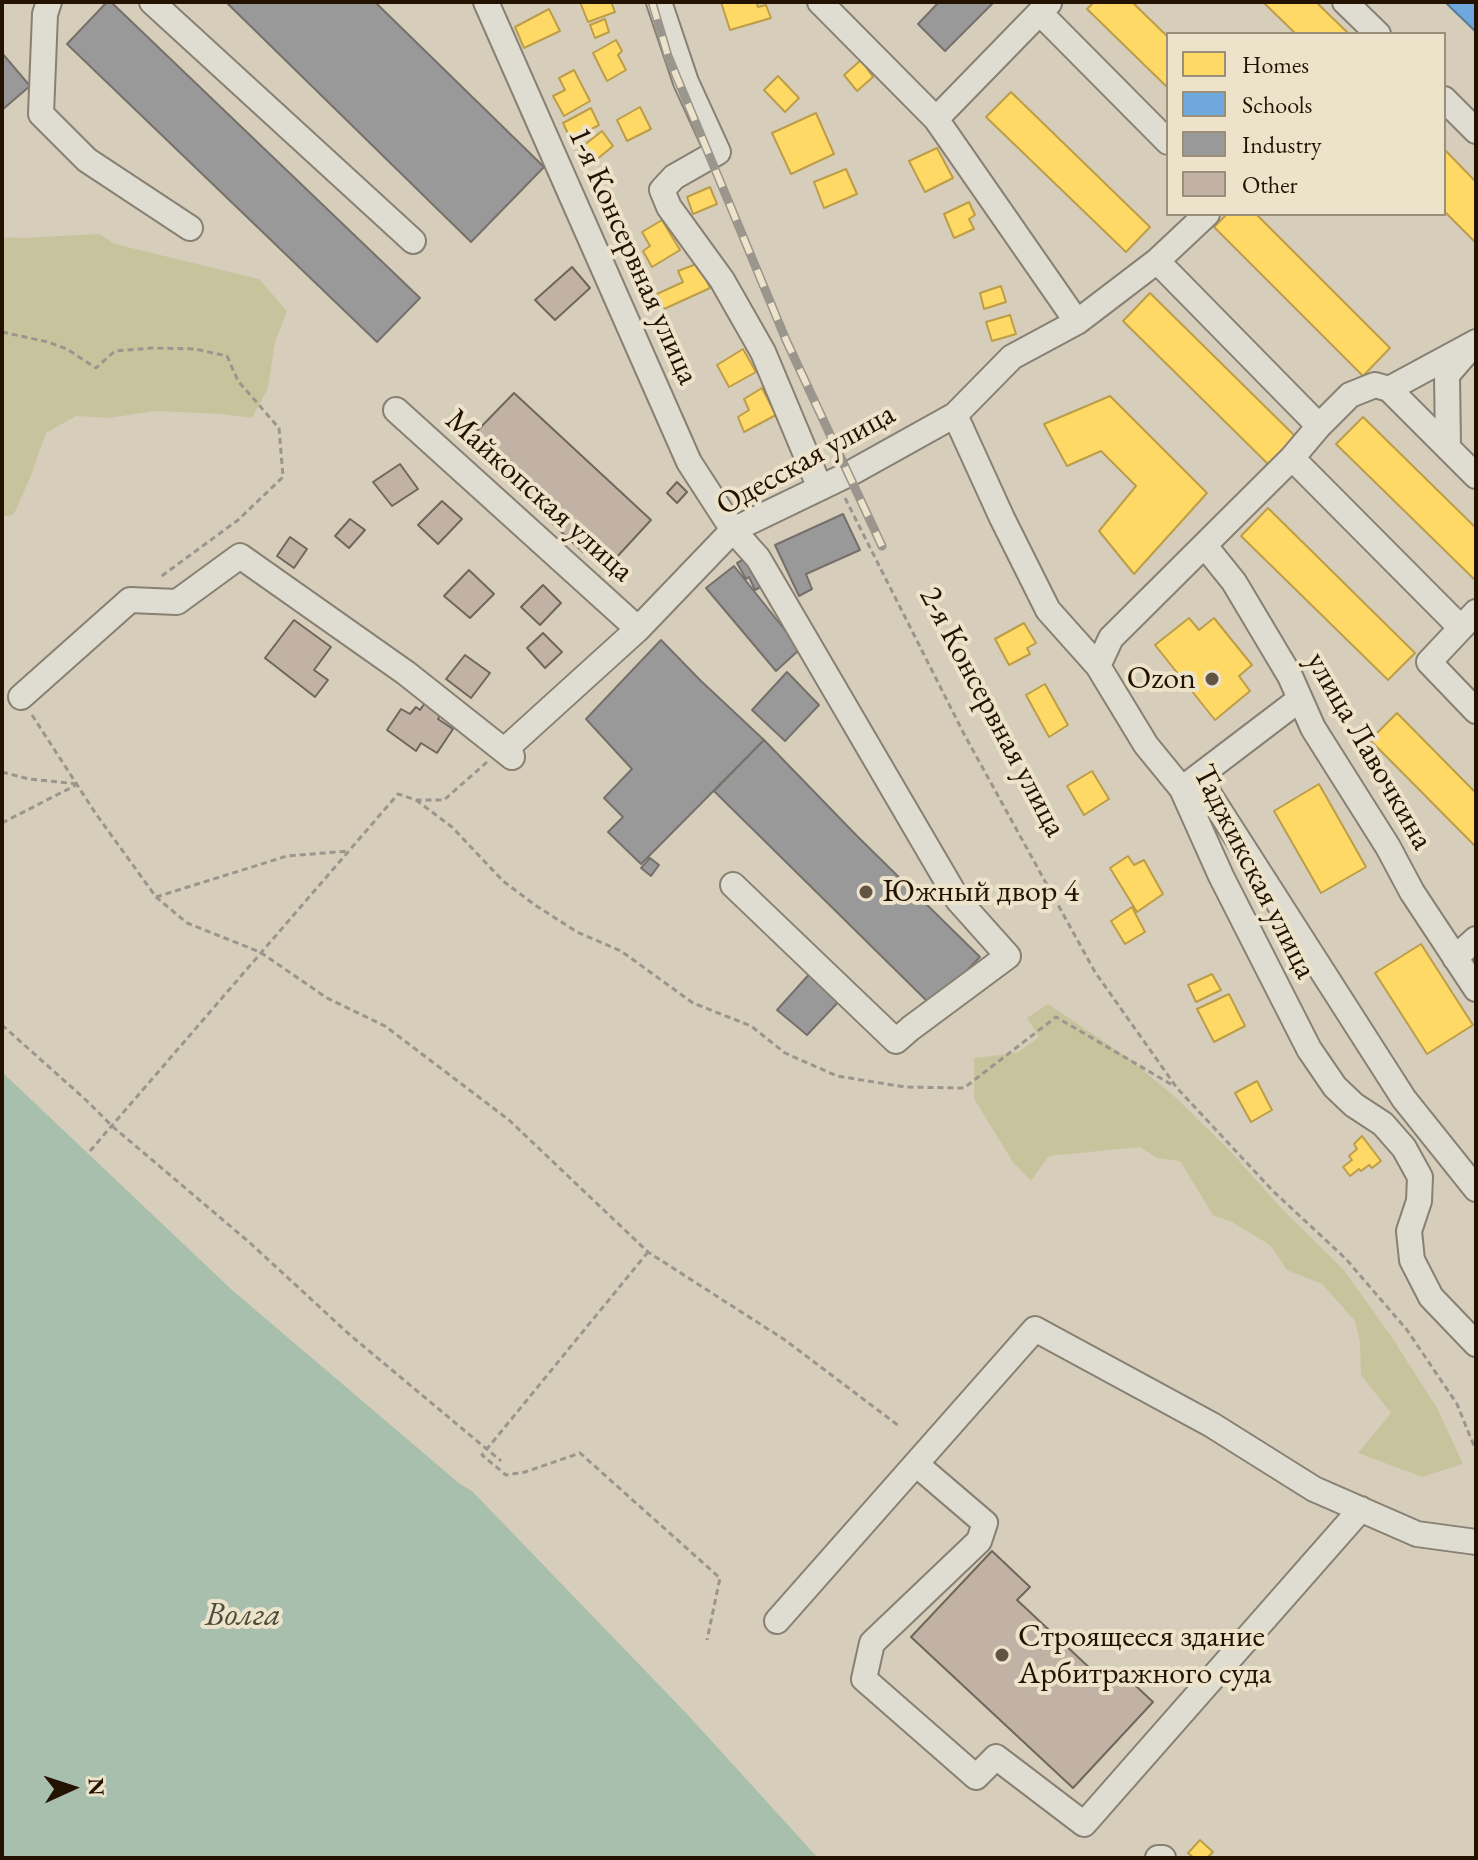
<!DOCTYPE html>
<meta charset="utf-8">
<style>
body{margin:0}
#map{position:relative;width:1478px;height:1860px;overflow:hidden;background:#d6ceba;font-family:"EB Garamond",serif}
canvas{display:block}
.frame{position:absolute;inset:0;border:4px solid #241201;pointer-events:none}
.legend{position:absolute;left:1166px;top:32px;width:280px;height:184px;box-sizing:border-box;background:#ece3ca;border:2px solid #9c8f7a;margin:0;padding:10px 14px;list-style:none;font-size:24px;color:#241201}
.legend li{display:flex;align-items:center;gap:16px;height:40px}
.legend b{width:40px;border:2px solid #9c8f7a}
.north{position:absolute;left:32px;top:1748px;width:80px;height:80px;-webkit-text-stroke:6px #ece3ca;paint-order:stroke;rotate:87deg;font-size:22px;font-weight:700;line-height:32px;text-align:center;color:#241201}
.north::after{content:'';display:block;margin:auto;width:28px;height:36px;background:#241201;clip-path:polygon(50% 0,100% 100%,50% 72%,0 100%)}
</style>
<div id="map">
<canvas width="1478" height="1860"></canvas>
<div class="frame"></div>
<ul class="legend">
<li><b style="height:22px;background:#ffd966"></b>Homes</li>
<li><b style="height:22px;background:#6fa8dc"></b>Schools</li>
<li><b style="height:22px;background:#999"></b>Industry</li>
<li><b style="height:22px;background:#c2b2a5"></b>Other</li>
</ul>
<div class="north">N</div>
</div>
<script>
const ctx = document.querySelector('canvas').getContext('2d');
ctx.lineJoin = 'round';
function fill(path, color) { ctx.fillStyle = color; ctx.fill(path, 'evenodd'); }
function strokePath(path, color, width, dash) { ctx.strokeStyle = color; ctx.lineWidth = width; ctx.lineCap = dash ? 'butt' : 'round'; ctx.setLineDash(dash || []); ctx.stroke(path); }
function label(font, color, halo, rows, align = 'center') {
  ctx.font = font + ' "EB Garamond",serif'; ctx.lineWidth = 8; ctx.setLineDash([]); ctx.textBaseline = 'middle'; ctx.strokeStyle = halo; ctx.fillStyle = color; for (const [text, x, y, turn = 0] of rows) {
    ctx.save(); ctx.translate(x, y); ctx.rotate((+turn || 0) * Math.PI / 180); ctx.textAlign = isNaN(turn) ? turn : align; if (halo) ctx.strokeText(text, 0, 0); ctx.fillText(text, 0, 0); ctx.restore();
  }
}
const green = new Path2D(`
 M99,234L115,244L259,279L287,311L275,342L268,388L252,418L222,414L155,411L109,418L76,416L46,433L30,478L14,514L2,517V237L22,238Z
 M1048,1004L1127,1057L1174,1096L1231,1152L1282,1209L1344,1270L1391,1336L1437,1408L1463,1464L1422,1477L1358,1453L1391,1413L1361,1375L1360,1342L1355,1321L1322,1284L1287,1270L1270,1245L1232,1222L1213,1215L1180,1161L1157,1158L1140,1147L1049,1156L1031,1181L1013,1162L974,1099V1058L1017,1053L1039,1037L1027,1018Z`);
const water = new Path2D(`
 M2,1072L232,1290L460,1484L472,1491L687,1714L818,1858H2Z`);
const homes = new Path2D(`
 M580,2H611L615,12L588,22Z
 M721,2H756L758,7L766,5L771,18L730,30Z
 M1094,2H1132L1168,37V88L1087,9Z
 M1263,2H1316L1349,34H1296Z
 M549,9L560,31L524,48L515,27Z
 M605,19L609,32L595,38L590,25Z
 M616,40L622,51L618,55L626,70L607,81L593,53Z
 M861,60L873,77L857,91L844,75Z
 M574,70L590,101L564,116L553,96L565,90L559,78Z
 M778,76L799,98L785,112L764,90Z
 M1011,92L1150,227L1126,252L986,117Z
 M640,107L651,129L627,141L617,120Z
 M591,108L599,125L571,140L563,123Z
 M816,113L834,154L791,174L772,133Z
 M602,131L613,146L590,165L578,150Z
 M937,148L953,178L925,192L909,161Z
 M1444,149L1476,182V243L1444,211Z
 M846,169L857,194L824,208L814,182Z
 M710,187L717,204L693,214L687,197Z
 M969,202L975,215L969,219L974,229L954,238L944,214Z
 M1227,214H1256L1390,348L1363,376L1214,227Z
 M662,220L680,250L652,267L643,251L650,246L642,232Z
 M699,263L710,288L664,309L657,294L683,282L678,271Z
 M1001,286L1006,302L984,309L980,293Z
 M1150,293L1299,440L1272,468L1123,321Z
 M1010,315L1016,334L992,341L986,322Z
 M743,349L756,372L729,387L717,365Z
 M762,388L776,415L744,432L738,417L749,410L744,399Z
 M1110,396L1207,493L1134,574L1099,531L1136,486L1101,451L1067,466L1044,424Z
 M1363,417L1476,528V581L1336,444Z
 M1268,508L1415,653L1388,680L1241,536Z
 M1189,618L1199,630L1214,618L1252,665L1239,676L1250,691L1215,720L1155,645Z
 M1024,623L1036,643L1027,648L1030,654L1009,665L995,639Z
 M1045,684L1068,725L1049,737L1026,695Z
 M1397,713L1476,793V847L1370,740Z
 M1092,771L1109,799L1084,815L1067,786Z
 M1319,784L1366,867L1321,893L1274,811Z
 M1128,856L1134,865L1144,860L1163,894L1137,912L1110,868Z
 M1132,907L1145,932L1125,944L1111,921Z
 M1421,944L1473,1025L1427,1054L1375,973Z
 M1212,974L1221,990L1196,1002L1188,985Z
 M1229,994L1245,1026L1214,1042L1197,1009Z
 M1257,1081L1272,1110L1251,1122L1235,1093Z
 M1362,1136L1381,1161L1372,1168L1369,1165L1361,1171L1359,1169L1350,1176L1343,1167L1352,1160L1349,1156L1357,1149L1354,1144Z
 M1200,1840L1213,1852L1207,1858H1194L1188,1853Z`);
const schools = new Path2D(`
 M1445,2H1476V32Z`);
const industry = new Path2D(`
 M107,2H111L420,298L377,342L67,44Z
 M226,2H375L544,167L471,242Z
 M939,2H994L945,51L918,24Z
 M2,53L30,86L2,110Z
 M843,514L860,550L806,574L812,589L799,596L775,545Z
 M748,557L766,584L755,590L749,577L746,579L737,563Z
 M734,566L800,649L776,671L706,588Z
 M661,640L701,681L764,740L641,864L608,832L623,817L604,798L632,769L586,719Z
 M787,672L819,705L785,741L752,710Z
 M764,740L857,836L980,957L932,1006L714,791Z
 M650,858L659,865L651,876L641,868Z
 M813,970L842,998L807,1035L777,1010Z`);
const building = new Path2D(`
 M572,267L590,288L555,320L535,300Z
 M514,393L651,520L615,559L593,539L583,552L476,453L487,441L476,432Z
 M400,464L418,489L392,506L373,482Z
 M677,482L687,492L677,503L667,493Z
 M442,501L462,519L438,544L418,525Z
 M350,519L365,530L349,548L335,536Z
 M290,537L307,549L294,568L277,556Z
 M469,570L494,594L470,618L444,596Z
 M543,585L561,603L540,625L521,607Z
 M294,620L331,647L314,670L328,680L315,697L265,658Z
 M543,633L562,652L545,668L527,648Z
 M465,655L490,673L471,698L446,679Z
 M427,700L444,710L438,719L453,729L437,753L421,743L416,751L387,730L401,709L410,714L416,707L420,710Z
 M992,1551L1030,1587L1017,1600L1109,1686L1121,1672L1153,1702L1073,1788L911,1637Z`);
const path = new Path2D(`
 M2,332L48,342L67,349L96,368L115,351L152,348L195,349L227,356L238,381L279,428L283,477L238,520L159,578
 M845,498L964,734L1095,972L1177,1088L1273,1191L1346,1259L1407,1330L1457,1404L1476,1451
 M32,715L96,814L156,897L187,923L260,952L327,998L385,1026L509,1120L648,1252L785,1340L899,1426
 M2,772L29,779L78,784
 M416,800L452,827L503,881L535,905L577,932L621,951L693,1003L751,1026L785,1053L837,1076L905,1087L964,1088L1056,1017L1174,1086
 M2,823L78,784
 M156,897L287,856L349,851
 M2,1025L87,1101L112,1126L249,1242L350,1335L501,1461
 M90,1151L398,794L416,800H444L487,762
 M648,1252L482,1455L506,1475L525,1472L580,1453L720,1578L707,1640`);
const minor = new Path2D(`
 M49,2L45,14L41,114L87,160L190,228
 M152,2L413,241
 M486,2L689,462L733,530L758,558L958,900L1008,956L911,1028L896,1041L733,885
 M659,2L686,82L718,152L674,177L662,190L669,207L722,280L763,352L820,488
 M1345,2L1378,34
 M1040,13L1168,142
 M1444,99L1476,131
 M936,119L1049,3
 M1157,261L1319,426L1292,458
 M1077,322L1157,261L1207,214
 M1476,342L1389,389L1476,476
 M396,410L638,629
 M955,415L1002,518L1048,610L1098,666L1146,745L1182,789L1221,876L1309,1049L1335,1087L1354,1105L1383,1124L1404,1148L1420,1177L1419,1201L1409,1231L1412,1260L1431,1297L1476,1344
 M1319,426L1350,395L1375,385L1389,389
 M1448,446L1447,375L1466,353
 M1205,546L1234,582L1290,676L1313,728L1388,847L1412,892L1476,989
 M1476,612L1429,662L1476,711
 M1098,666L1111,638L1292,458L1461,628
 M21,697L130,600L177,602L240,556L406,673L512,757
 M512,757L509,746L638,629L733,530L849,474L955,415L1012,357L1077,322L936,119L820,2
 M1198,777L1404,1099L1476,1189
 M1187,785L1300,699
 M1455,958L1476,939
 M916,1464L985,1523L979,1541L872,1643L864,1679L976,1777L996,1757L1084,1824L1361,1509
 M777,1621L1035,1329L1212,1425L1314,1489L1417,1534L1476,1542
 M1158,1858H1163`);
const rail = new Path2D(`
 M652,2L668,56L786,340L882,546`);
const markers = [
 [1212,679,8,"#625442"],
 [866,892,8,"#625442"],
 [1002,1655,8,"#625442"]
];
const streetNames = [
 ["1-я Консервная улица",633,256,66],
 ["Одесская улица",806,460,-29],
 ["Майкопская улица",539,496,42],
 ["2-я Консервная улица",992,712,62],
 ["улица Лавочкина",1369,751,60],
 ["Таджикская улица",1254,872,63]
];
const poiNames = [
 ["Ozon",1196,679,"right"],
 ["Южный двор 4",882,892],
 ["Строящееся здание",1018,1637],
 ["Арбитражного суда",1018,1674]
];
const waterNames = [
 ["Волга",243,1616]
];
fill(green, '#c7c49d');
fill(water, '#a8bfad');
fill(homes, '#ffd966');
strokePath(homes, '#bd9d48', 2);
fill(schools, '#6fa8dc');
strokePath(schools, '#587b9a', 2);
fill(industry, '#999');
strokePath(industry, '#76706b', 2);
fill(building, '#c2b2a5');
strokePath(building, '#6e675a', 2);
strokePath(minor, '#878073', 28);
strokePath(path, '#9b968d', 3, [6, 4]);
strokePath(minor, '#dfdcd1', 24);
strokePath(rail, '#9b968d', 9);
strokePath(rail, '#ece3ca', 6, [18]);
for (const [x, y, r, color] of markers) { const dot = new Path2D(); dot.arc(x, y, r, 0, 2 * Math.PI); ctx.fillStyle = color; ctx.fill(dot); strokePath(dot, '#ece3ca', 3); }
label('32px', '#241201', '#ece3ca', streetNames);
label('32px', '#241201', '#ece3ca', poiNames, 'left');
label('italic 34px', '#4c4c3b', '#ece3ca', waterNames);
</script>
